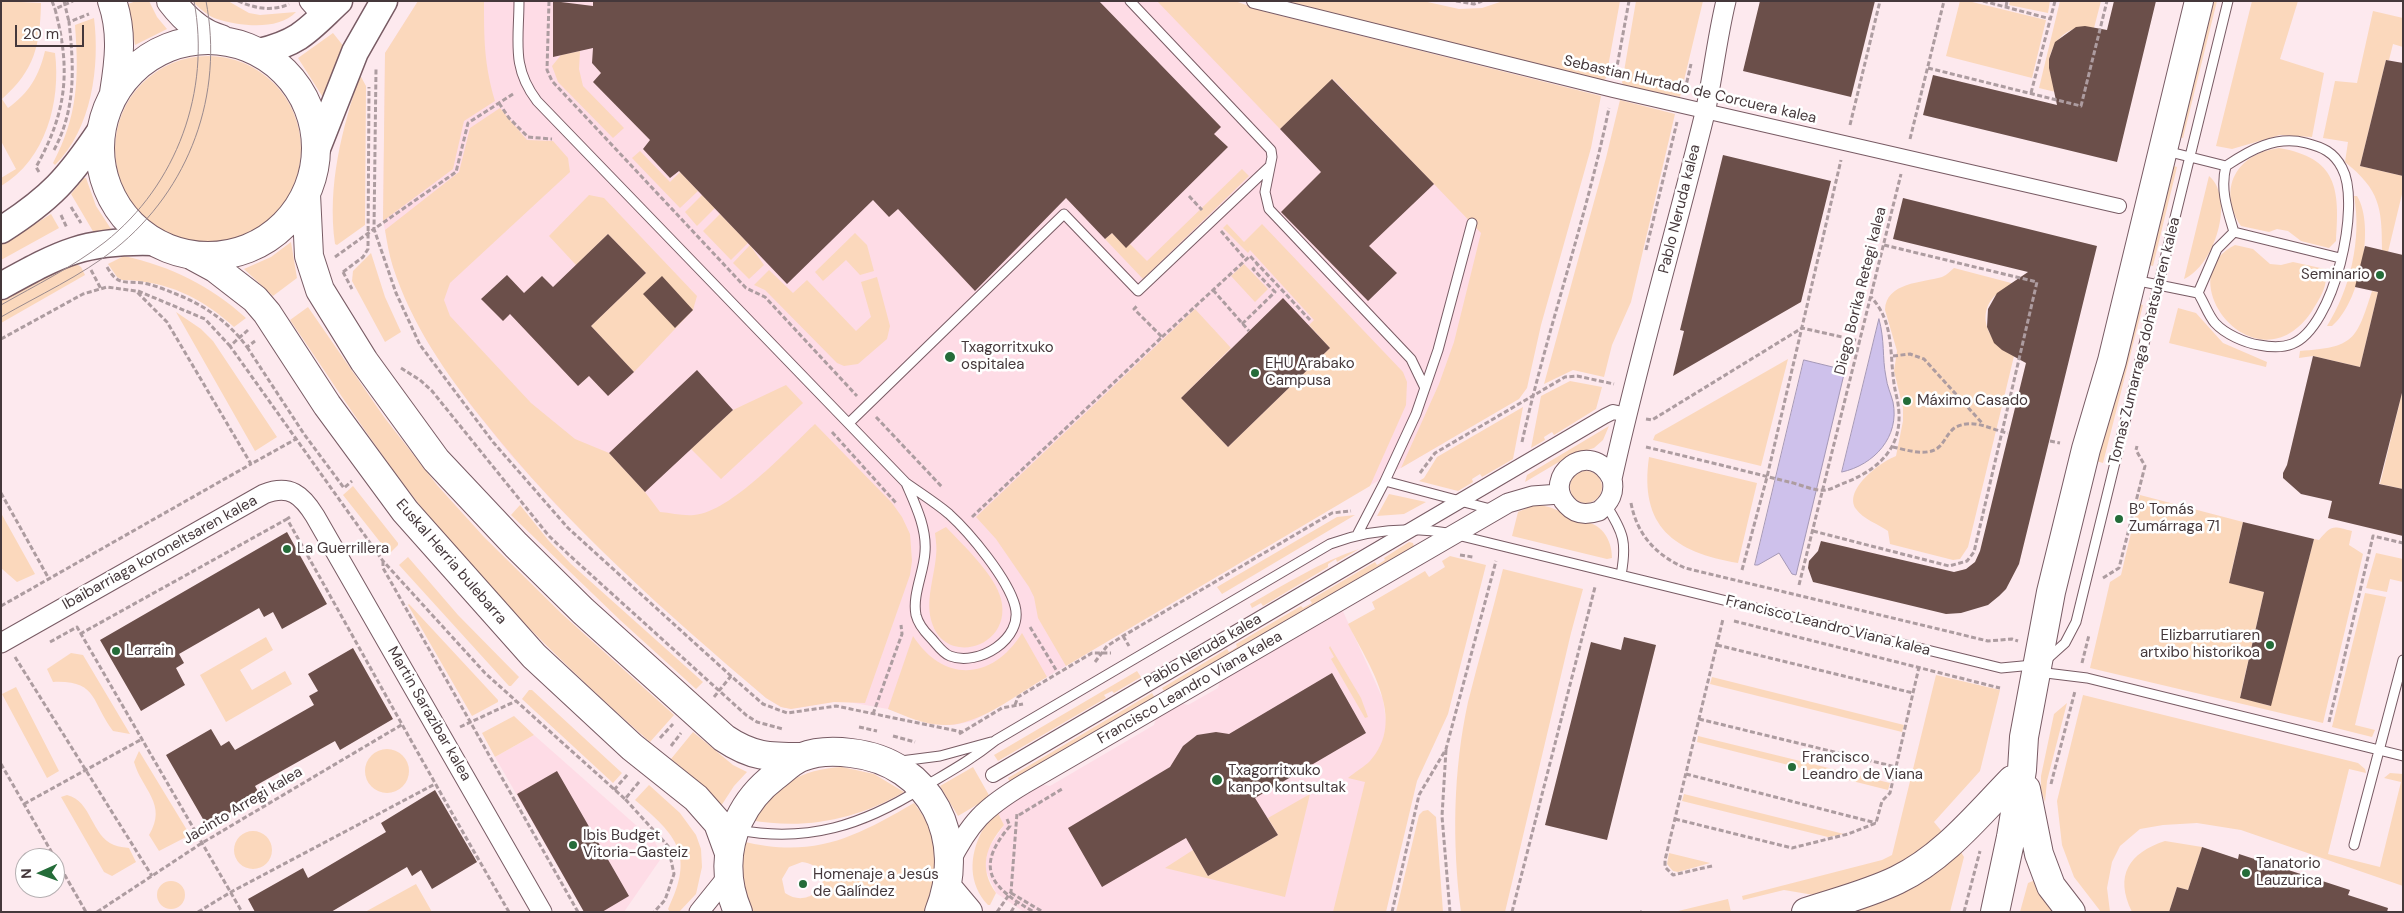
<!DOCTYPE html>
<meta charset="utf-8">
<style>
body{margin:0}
#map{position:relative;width:2404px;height:913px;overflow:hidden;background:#fde9ee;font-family:"DM Sans",sans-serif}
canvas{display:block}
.frame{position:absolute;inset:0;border:2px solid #45383b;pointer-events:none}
.north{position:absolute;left:15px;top:848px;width:50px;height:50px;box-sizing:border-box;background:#fff;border:1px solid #b5afb1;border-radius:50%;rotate:268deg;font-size:14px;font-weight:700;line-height:20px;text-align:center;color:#45383b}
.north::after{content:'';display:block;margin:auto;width:18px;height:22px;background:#246c39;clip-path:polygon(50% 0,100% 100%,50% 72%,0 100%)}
.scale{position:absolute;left:15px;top:25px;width:69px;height:22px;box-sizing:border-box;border:2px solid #45383b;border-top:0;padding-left:6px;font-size:15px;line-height:18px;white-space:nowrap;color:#45383b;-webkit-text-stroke:4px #fff;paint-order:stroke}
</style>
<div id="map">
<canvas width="2404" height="913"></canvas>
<div class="frame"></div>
<div class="north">N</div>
<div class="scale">20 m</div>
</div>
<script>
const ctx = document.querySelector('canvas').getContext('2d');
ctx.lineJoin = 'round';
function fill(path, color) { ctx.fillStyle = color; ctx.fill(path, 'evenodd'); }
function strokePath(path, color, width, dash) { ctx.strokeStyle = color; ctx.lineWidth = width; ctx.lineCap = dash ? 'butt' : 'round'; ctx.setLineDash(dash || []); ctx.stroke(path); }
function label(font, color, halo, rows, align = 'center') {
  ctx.font = font + ' "DM Sans",sans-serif'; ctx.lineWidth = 5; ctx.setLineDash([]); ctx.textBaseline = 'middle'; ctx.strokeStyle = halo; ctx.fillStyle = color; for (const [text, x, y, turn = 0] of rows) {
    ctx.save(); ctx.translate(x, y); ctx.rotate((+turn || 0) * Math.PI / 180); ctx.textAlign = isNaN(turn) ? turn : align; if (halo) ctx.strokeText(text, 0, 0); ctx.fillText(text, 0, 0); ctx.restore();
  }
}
const built = new Path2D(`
 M418,1H1194L1527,95L1444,443L1329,509L973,721L954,725L929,724L888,709L848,702H834L791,709L781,707L766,698L660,606L556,505L509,453L469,403L428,343L408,305L393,267L383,221L385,53Z
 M1341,607L1383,699L1389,744L1342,912H1024L996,893L985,869L987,850L1004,825L996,810L1038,784L1050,786L1154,725L1157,715L1179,703L1188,705L1218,688L1221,678Z
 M534,735L655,842L662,857L624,912H584L495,757Z`);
const green = new Path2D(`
 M1,1L41,3C40,45 35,70 2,99L8,108C29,93 39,76 45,51L55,53C61,101 46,160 1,186V178L16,169L1,141Z
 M136,1H149L157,17L167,29L135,45L128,4Z
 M192,1H228L249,13L260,15L296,12C278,31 240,26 217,19C208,16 199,8 192,1Z
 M418,1H484C484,39 484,64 495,101L464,121L453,169L383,221L385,53Z
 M1157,1H1235L1266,12L1601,96L1591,148L1541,325L1527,388L1519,399L1401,468L1439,384L1454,342L1481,233L1333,79L1280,129Z
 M1281,1H1423L1459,9L1482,8L1503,1H1620L1606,78L1603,81Z
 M1636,1H1703L1680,97L1625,86L1622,83Z
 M1960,1H1968L2046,20L2032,78L1946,56Z
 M2010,1H2050L2048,13L2009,5Z
 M2060,1H2101L2094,28C2070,24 2055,37 2049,59L2068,95L2039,88Z
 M2210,1H2217L2183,138L2177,137Z
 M2252,1H2298L2280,59L2324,73L2312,137L2280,135L2232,149L2216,146Z
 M2373,11L2403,18V47L2393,44L2389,60H2386L2360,166L2403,176V190L2388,252L2382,250C2382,208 2380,190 2345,162L2348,142L2323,138L2335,81L2357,83Z
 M94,18C100,66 92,129 55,165L53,163C78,116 79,78 75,25Z
 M333,33L345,48L324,99L298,58Z
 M580,51L579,69L583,86L624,128L613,138L558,82L552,66L561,55Z
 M115 149a93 93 0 1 1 186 0a93 93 0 1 1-186 0Z
 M360,75L366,86L365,225L337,245L335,244C327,185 342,129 360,75Z
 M1620,100L1675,114L1631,302L1612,345L1604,377L1573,370L1544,384L1606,158Z
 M500,108L527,140L553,141L568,158L570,172L450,283L444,300L450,316L531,403L575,439L609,453L645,492L660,512C671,513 683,516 694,515C731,512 788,449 815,424L892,503L902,517L910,534L912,561L910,575L865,703L834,702L791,709L781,707L766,698C665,612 565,524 483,420C446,374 411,323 393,267C389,255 387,242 385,230L459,172L470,128Z
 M2279,148C2337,158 2340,188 2336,241L2329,248L2301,241L2288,231L2277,229L2269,232L2241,226C2217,189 2236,154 2279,148Z
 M640,151L670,182L680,172L698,191L680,208L632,158Z
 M2170,165L2177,167L2153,266L2146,264Z
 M1242,169L1249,176L1143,279L1105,239L1112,233L1126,247L1130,244L1147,261Z
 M2209,176C2236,199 2214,266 2184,279Z
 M84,178H86L96,206L111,229L94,233L71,194Z
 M589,195L604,198L697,296L693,310L634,372L591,326L646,273L608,234L576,265L549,236Z
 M702,195L715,208L697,226L685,212Z
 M2354,196H2357C2376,227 2359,304 2332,326H2327C2350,290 2362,239 2354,196Z
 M51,214L59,228L1,260V245Z
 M720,214L748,243L731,260L703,231Z
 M1227,224L1244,242L1262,224L1403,372L1407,382L1406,405L1370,486L1066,666L1038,618L1034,597L1029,587L996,539L976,517L1195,309L1231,348L1181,398L1228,447L1330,348L1309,325L1314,320L1250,250L1248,253L1223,228Z
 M855,233L867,245L874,271L860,275L846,260L823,281L815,272Z
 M291,242L297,278L273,296L244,269L271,257Z
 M750,245L764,265L749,279L733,263Z
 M2235,245L2253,249L2270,264L2281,265L2293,262L2325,269C2329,285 2320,298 2312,311C2258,392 2166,279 2235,245Z
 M371,253L385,297L401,332L385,342L352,281L353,271Z
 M124,256C170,266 211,286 246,318L234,327C201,297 167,281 122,280L117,277L108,264Z
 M72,261L81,267L85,275L1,323V300Z
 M1244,264L1268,289L1255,302L1231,276Z
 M1954,268L2015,284C1974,298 1978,337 2014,356L1968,547L1960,559L1953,560L1890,544L1888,531C1878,524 1863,519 1856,509C1843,490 1880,462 1896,456L1903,421V408L1894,371L1897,351L1885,310C1886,282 1922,283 1942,277C1947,275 1950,271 1954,268Z
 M769,270L793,293L807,280L856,331L871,317L861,282L877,277L890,326L887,339L858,364L844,366L837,363L765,290L754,285Z
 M2372,291L2378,292L2360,367L2313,356L2299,358L2300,351C2354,347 2356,341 2372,291Z
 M2136,303L2143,305L2103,463L2093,460Z
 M308,307L384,417L437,485L484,537L562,614L674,715L650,742C566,668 488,590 418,503C372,444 332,381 290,320Z
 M2178,308L2196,313L2223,343L2267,362L2266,367L2169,343Z
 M176,312L201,329L213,341L277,437L255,451Z
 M1788,359L1761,466L1653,440L1655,435Z
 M1570,381L1602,387L1596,409L1554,435L1552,432L1544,437L1545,440L1531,448L1541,396Z
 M786,385L803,403L721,479L691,449L733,410Z
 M2403,389V489L2380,484Z
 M1523,407L1513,459L1482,477L1480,474L1472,479L1473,482L1458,491L1419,481L1424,478L1437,457Z
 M1609,426L1603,440L1594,448L1569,456L1525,482L1527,475Z
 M1649,457L1757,483L1738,563C1674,552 1639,527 1649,457Z
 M1570 487a16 16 0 1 1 32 0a16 16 0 1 1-32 0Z
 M353,486L398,543V545L391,552H388L343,495Z
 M1389,494L1426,502L1404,514L1377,516Z
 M2140,495L2243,522L2229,582L2264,592L2240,697L2270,706L2314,539L2319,540C2332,524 2333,526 2352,531L2349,545L2363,554L2323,723L2090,668L2110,582L2121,575Z
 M520,505L549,541L571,564L703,682L696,689L620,620L511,515Z
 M1534,505C1551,505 1561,512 1575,519C1580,522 1585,521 1590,523C1605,528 1612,543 1612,558L1607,559L1512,536L1518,512Z
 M1,513L35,574L17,582L1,568Z
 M1355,515L1222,594L1217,587L1337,517Z
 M946,527C964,546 995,575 1001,599C1013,647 946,667 932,623C925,601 934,579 936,556C937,549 936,541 935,533Z
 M1409,542L1413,543L1414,547L1166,694L1162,688L1227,649L1229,652L1237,647L1236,644L1301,606L1303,608L1312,603L1310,600L1375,562L1377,565L1385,560L1384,558Z
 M1359,549L1337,562L1336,559L1328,564V567L1263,606L1261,603L1252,608L1250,604C1286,584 1320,562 1359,549Z
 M2376,553L2403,559V582L2390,579L2387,592L2366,588Z
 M1450,556L1486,565L1448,714L1417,781L1386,912H1333L1365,782L1348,778C1355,772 1364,767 1370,761C1408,719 1368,664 1348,624L1375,609L1372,602L1425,571L1429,577L1445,567L1442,561Z
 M408,557L458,615L519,677L511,686H509L399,565Z
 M1503,569L1583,589L1571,633L1505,912H1461C1452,843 1453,771 1468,702C1479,658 1492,614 1503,569Z
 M2365,593L2386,597L2355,725L2375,730L2372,737L2332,727Z
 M409,604L498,700V702L472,716L408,605Z
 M1022,633L1047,677C1017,694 979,726 944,725C924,725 906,716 888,709L913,636C944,684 993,680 1022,633Z
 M266,637L273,650L240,670L252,690L285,671L292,684L226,722L200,675Z
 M1330,646L1361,698L1368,717L1365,718L1331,659L1334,657L1329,648Z
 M71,653L83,655L130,734L113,731C91,702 98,680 53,682L47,669Z
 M1137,671L1141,677L1114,693L1112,691L1104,695L1106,698L998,761L994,755Z
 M1936,675L2000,690L1980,771L1934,822L1944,834L1899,866L1847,886L1814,895L1784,890L1743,900L1742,896L1882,860L1892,855Z
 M1712,677L1904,725L1902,732L1710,684Z
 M16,687L59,771L47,778L2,694Z
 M529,690H532L622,773L613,783L522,699Z
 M1152,693L1156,700L1011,785L1008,778Z
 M2083,695L2358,763L2365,769L2366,773L2349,769L2328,854L2380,867L2401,782L2384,778L2390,773L2403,774V886L2241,830L2197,823L2163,825L2140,829L2120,846L2112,862L2107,888L2110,912H2101L2074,877L2062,845L2057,801Z
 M2067,703L2047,781L2045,802L2041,790V776L2054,714Z
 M514,716L534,735L495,757L482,733Z
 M693,732L733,765L747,772L734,786L721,806L705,787L671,759Z
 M1698,736L1890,783L1888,790L1697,742Z
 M365 771a22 22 0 1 1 44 0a22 22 0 1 1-44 0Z
 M139,751L190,835L159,851L149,835C168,804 142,790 134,762Z
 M842,767L874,774L904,792C856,820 804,830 750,820C772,786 802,769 842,767Z
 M973,767L990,797L958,816L940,786Z
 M649,785L680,813L696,835L701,849L702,867L696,894L679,912H670L668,909C695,854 677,836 635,800Z
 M1310,794L1285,897L1165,868L1193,850L1208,876L1278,835L1268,818Z
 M1684,794L1844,834L1828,837L1682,801Z
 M67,795C92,801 91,836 114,845C119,847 124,847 129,848L136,862L112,876L104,872L61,797Z
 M914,803C944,842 940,867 926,912H749L743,898L741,841C813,859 854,838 914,803ZM802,862C845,869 813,913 785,893L782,879L789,867Z
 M1428,810L1436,817L1443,912H1396L1419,815L1423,811Z
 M998,813L1004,825C986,846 978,868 996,893L990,905H988C968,884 969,856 982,831C986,825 992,817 998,813Z
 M234 850a19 19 0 1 1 38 0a19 19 0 1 1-38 0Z
 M2165,841L2202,847L2188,890L2177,887L2169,912H2132C2114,875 2129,853 2165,841Z
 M1961,852L1964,857L1950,912L1847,911L1931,875Z
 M1669,853L1710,863L1678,872L1673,871L1667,864Z
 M2040,878L2057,912H2020L2028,883Z
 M157 895a14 14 0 1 1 28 0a14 14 0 1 1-28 0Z
 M416,884L432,912H365Z
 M1728,899L1731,912H1674Z`);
const water = new Path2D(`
 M1879,319C1885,341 1882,357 1886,377C1887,386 1891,394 1893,402C1900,437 1874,465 1842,472Z
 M1804,360L1845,370L1796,575L1792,574L1779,553L1758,565H1755Z`);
const building = new Path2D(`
 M553,1L593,6V1H1099L1221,127L1214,134L1228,147L1126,248L1112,233L1105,239L1066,198L975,291L898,209L889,217L873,200L787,284L679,171L670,178L643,149L650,140L593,82L601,73L592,63L593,48L553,57Z
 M1760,1H1875L1851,97L1743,71Z
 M2114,1H2156L2117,162L1923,115L1933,75L2057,105L2049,68V59L2055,42L2076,27L2085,26L2107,30Z
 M2386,60L2403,63V176L2360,166Z
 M1332,79L1434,184L1369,246L1397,273L1368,301L1281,212L1321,172L1280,129Z
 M1723,155L1831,181L1801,302L1673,376L1684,331L1680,330Z
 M1903,198L2097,246L2019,564L2006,589L1999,596L1988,605L1961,613L1946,614L1813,582L1808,568L1809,561L1818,551L1821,541L1954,572L1966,569L1975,562L1980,551L2026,363L2002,350L1994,343L1987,327L1988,309L1997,293L2028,272L1893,239Z
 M608,234L646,273L591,326L634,372L608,396L589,376L578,386L510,314L503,321L481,299L507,275L524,293L542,276L553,287Z
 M2365,246L2403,255V389L2379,484L2403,489V536L2328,518L2332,501L2301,494L2283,478V473L2287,465L2313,356L2360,367L2378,292L2355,287Z
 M662,276L693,310L675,328L643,294Z
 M1283,298L1330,348L1228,447L1181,398Z
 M697,370L733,410L645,492L609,453Z
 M2243,522L2314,539L2271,706L2240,698L2264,592L2229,583Z
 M287,532L327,604L282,629L273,612L264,617L259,608L179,654L184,663L176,668L185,685L141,711L100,640Z
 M1624,637L1656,645L1607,840L1545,825L1591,642L1621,650Z
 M353,648L393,719L340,750L335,741L255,786L260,795L207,826L166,755L211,729L221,746L229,741L235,750L314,705L309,696L318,691L308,674Z
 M1332,673L1366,733L1255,798L1278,835L1208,876L1186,838L1102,887L1068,828L1170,767L1183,746L1197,735L1216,732L1229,734Z
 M557,771L629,896L602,912H584L517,794Z
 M435,790L477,862L432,889L421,870L412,876L407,867L331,912H255L248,899L303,868L308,878L386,832L381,823Z
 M2202,847L2238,859L2239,854L2350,890L2348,895L2388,908L2387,912H2169L2177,887L2188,890Z`);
const path = new Path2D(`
 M52,1L55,9
 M64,1L69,22
 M238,1C254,8 272,12 289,4
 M549,1L547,70L552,81L746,288L765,297L857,396
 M1456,1L1474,4L1482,1
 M1983,1L2051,19
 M2006,7L2007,1
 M1928,68L2081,106L2107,1
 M1616,72L1629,1
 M1685,90L1691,64
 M2031,93L2055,1
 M513,94L468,123L456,172L374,229L396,293L420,345L493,442L568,528L731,676
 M499,103L509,118L528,137L552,139
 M1850,125L1880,1
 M1910,139L1944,1
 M54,150C76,109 74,67 69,22L89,14
 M39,172L36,167C67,112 71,70 55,9L73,1
 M1189,196L1202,210
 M71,207L81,223
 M61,215L67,228
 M1221,231L1246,260
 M1646,250L1677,122
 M335,257L374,229L376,69
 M107,267C118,286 124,281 143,283C154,285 166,290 176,294C204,305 229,322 247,347L255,341
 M91,270L101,289
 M343,272L352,289
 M343,272L363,257L368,249L369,87
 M1213,290L1249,331
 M138,291L205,319L230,346
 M1242,324L1275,292L1253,269L1258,264
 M248,330L230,346L383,561L485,673L625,799
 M1162,337L1250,256L1310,320
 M1,339L83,294L107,287L136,291L167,322L251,464L296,439
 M247,347L304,434L344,488L352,481
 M1893,356L1910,354L1924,359L1982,423
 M401,368L420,380L432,391L549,536L567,553L746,715L757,722L783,729
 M876,417L942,487
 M1646,419L1652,420L1802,328L1860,341
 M832,432L896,503
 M2050,441L2060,443
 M1522,442C1547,330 1586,220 1609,108
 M1646,447C1693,458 1741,470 1789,482C1799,484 1816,492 1826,490C1833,489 1840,484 1847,482C1888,465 1907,438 1896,394C1888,360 1897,325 1871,297
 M1893,447C1907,450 1930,458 1941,445C1946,439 1949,431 1956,427C1975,418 1991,430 2008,433
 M1420,473L1435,453L1565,377L1577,376L1614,384
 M1,493L49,579
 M1631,503C1637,535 1656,555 1685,568L1988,641L2012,639L2018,641
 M290,517L287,519C361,650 433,782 509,912
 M972,517L1162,337L1134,309L1137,306
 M1813,531L1949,566L1967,561L1974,552L2037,282L1884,245
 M1460,555L1473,557
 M383,561V568L578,912
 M1742,570L1767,477L1841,160
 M2103,578L2119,568L2145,466L2136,450L2137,446
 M1799,585L1901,174
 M1,606L251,464
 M1734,621L2000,688
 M1030,627L1058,673
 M80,634L287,519
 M1123,636L1129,646
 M50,642L77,627L242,912
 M1717,645L1913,693
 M15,657L152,876
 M1095,662L1107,646L1123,636L1332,513L1351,511
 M2082,663L2089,635
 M714,697L731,676L763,704L787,713L836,706L962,732
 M1015,705L1018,697L1092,653H1111
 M873,714L902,634L901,625
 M1699,719L1896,767
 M2329,722L2373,536L2403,543
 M460,727L516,701
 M859,727L877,731
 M959,734L1002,708L1023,704
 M893,736L915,742
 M660,738L673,724
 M671,746L681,733
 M1446,750L1442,816L1450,912
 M1,764L86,912
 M1686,774L1876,823
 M639,782L625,799L668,846L674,874L665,900L654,912
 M2051,784L2075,691
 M614,790L628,774
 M24,804L142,739
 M1019,815L1062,789
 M1007,819L1010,826C973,869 992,888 1034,912
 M1675,819L1792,848L1848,834L1876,823L1882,801L1890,793L1919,667
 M1712,866L1673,875L1665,867V860L1723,619
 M1011,893L1043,912
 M97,912L202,843L403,724
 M198,912L231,892L435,784
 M997,912L1011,892L1017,813
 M1011,912L1017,902
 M1392,912L1419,795L1446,749L1496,561
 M1512,912L1595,587
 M1641,912L1642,911
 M1964,912L1980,851`);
const service = new Path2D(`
 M519,1C519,41 511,67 537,101L906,483C920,493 936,503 949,514C970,533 1008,579 1015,606C1024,639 978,667 950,656C942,653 936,643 930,637C925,632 918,623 916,615C912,595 924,572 925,552C927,528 915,504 906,483
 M1130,1L1271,150L1272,157L1265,192L1269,209L1411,359L1425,388
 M2226,166C2220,189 2227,209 2234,232
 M1472,223L1438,350L1416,414L1385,481L1494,510
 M2234,232L2340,258
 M2134,280L2198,293C2204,302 2208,315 2215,323C2225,334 2245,343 2259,345C2269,347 2282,348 2292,344C2334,328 2362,204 2342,168C2334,152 2322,147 2306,143C2276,135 2250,150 2226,166L2166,151
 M2198,293L2217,249L2234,232
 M849,423L1064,214L1138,291L1270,166
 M1606,505C1624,533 1627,543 1621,575
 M1357,535L1385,481
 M2045,661L2065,643L2076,622L2228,1
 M2038,672L2087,678L2403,756
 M901,761L940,756L991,742
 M738,830C808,843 863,825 922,788C949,772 971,760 996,740L1330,544C1371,529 1410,526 1453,534L2001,668L2033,665
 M2354,845L2403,660`);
const pedestrian = new Path2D(`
 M1254,1L1613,90L2119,206
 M993,775L1605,416L1613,412L1627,415`);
const minor = new Path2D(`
 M309,1L323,17
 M1612,479C1591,436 1540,477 1567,505C1576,515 1587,515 1599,511C1610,502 1615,493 1612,479C1639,356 1675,235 1705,113C1713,76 1717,38 1726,1
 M1,643L264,494C290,484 302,495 315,516L542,912
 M949,864C970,822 984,808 1024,784L1508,503L1532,496L1560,494
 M699,912L728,876`);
const secondary = new Path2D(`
 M259,52C301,42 309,29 339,1
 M316,151L355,52L384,1
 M1,230C50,199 69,178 101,130
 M1,286C61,253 84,240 154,242`);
const primary = new Path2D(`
 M112,1C123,32 119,62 114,93
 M171,1C184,18 201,34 221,39
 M100 148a108 108 0 1 1 216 0a108 108 0 1 1-216 0Z
 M306,194L309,256L320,290L364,361L436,460L516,545L583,611L724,738C752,757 769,757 801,757
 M191,255L215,268L255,299L267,313L327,405L405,511L534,656L632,747L696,798L718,823L729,853
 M2026,789L2039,854L2051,886L2071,912
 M947,887L968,912
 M738,912C725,882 725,849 739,820C747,803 759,788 775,776C783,770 793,760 802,757C817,751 836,751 851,753C932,762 968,840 939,912
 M1806,912C1836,902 1868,894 1897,880C1943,858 1977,816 2012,780
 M1995,912L2011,837L2022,770L2024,737L2051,592L2086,449L2112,361L2199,1`);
const tram = new Path2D(`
 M1,305C36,285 73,267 105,242C177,185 211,91 194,1
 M1,317C39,295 81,276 115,249C190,189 224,94 206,1`);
const markers = [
 [2380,275,5,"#246c39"],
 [950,357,6,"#246c39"],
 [1255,373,5,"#246c39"],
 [1907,401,5,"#246c39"],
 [2119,519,5,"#246c39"],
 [287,549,5,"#246c39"],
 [2270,645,5,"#246c39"],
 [116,651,5,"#246c39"],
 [1792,767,5,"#246c39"],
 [1217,780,6,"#246c39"],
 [573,845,5,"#246c39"],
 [2246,873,5,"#246c39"],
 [803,884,5,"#246c39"]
];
const streetNames = [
 ["Sebastian Hurtado de Corcuera kalea",1690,90,13],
 ["Pablo Neruda kalea",1680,209,-76],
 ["Diego Borika Retegi kalea",1861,291,-76],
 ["Tomas Zumarraga dohatsuaren kalea",2145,341,-76],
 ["Ibaibarriaga koroneltsaren kalea",160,553,-29],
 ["Euskal Herria bulebarra",451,562,49],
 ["Francisco Leandro Viana kalea",1828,626,14],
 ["Pablo Neruda kalea",1203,651,-30],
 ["Francisco Leandro Viana kalea",1190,688,-30],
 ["Martin Sarazibar kalea",429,714,60],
 ["Jacinto Arregi kalea",243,806,-31]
];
const poiNames = [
 ["Seminario",2370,275,"right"],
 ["Txagorritxuko",961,348],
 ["ospitalea",961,365],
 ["EHU Arabako",1265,364],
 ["Campusa",1265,381],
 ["Máximo Casado",1917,401],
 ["Bº Tomás",2129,510],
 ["Zumárraga 71",2129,527],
 ["La Guerrillera",297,549],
 ["Elizbarrutiaren",2260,636,"right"],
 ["artxibo historikoa",2260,653,"right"],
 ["Larrain",126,651],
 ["Francisco",1802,758],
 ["Leandro de Viana",1802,775],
 ["Txagorritxuko",1228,771],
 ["kanpo kontsultak",1228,788],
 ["Ibis Budget",583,836],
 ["Vitoria-Gasteiz",583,853],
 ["Tanatorio",2256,864],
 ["Lauzurica",2256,881],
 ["Homenaje a Jesús",813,875],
 ["de Galíndez",813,892]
];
fill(built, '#fedce6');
fill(green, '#fbd8bc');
fill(water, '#cec1eb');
strokePath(water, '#a598b6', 1);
fill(building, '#6b4f4a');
strokePath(service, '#785b64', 11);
strokePath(pedestrian, '#785b64', 16);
strokePath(minor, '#785b64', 21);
strokePath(secondary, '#785b64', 29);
strokePath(primary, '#785b64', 30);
strokePath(path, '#ad9ca0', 3, [5, 2.5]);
strokePath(service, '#fff', 9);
strokePath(pedestrian, '#fff', 14);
strokePath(minor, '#fff', 19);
strokePath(secondary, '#fff', 26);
strokePath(primary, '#fff', 28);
strokePath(tram, '#9a8a8e', 1);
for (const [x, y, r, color] of markers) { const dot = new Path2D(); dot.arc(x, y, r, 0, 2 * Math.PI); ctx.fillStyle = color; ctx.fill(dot); strokePath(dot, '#fff', 2); }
label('15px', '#45383b', '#fff', streetNames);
label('15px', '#45383b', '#fff', poiNames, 'left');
</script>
